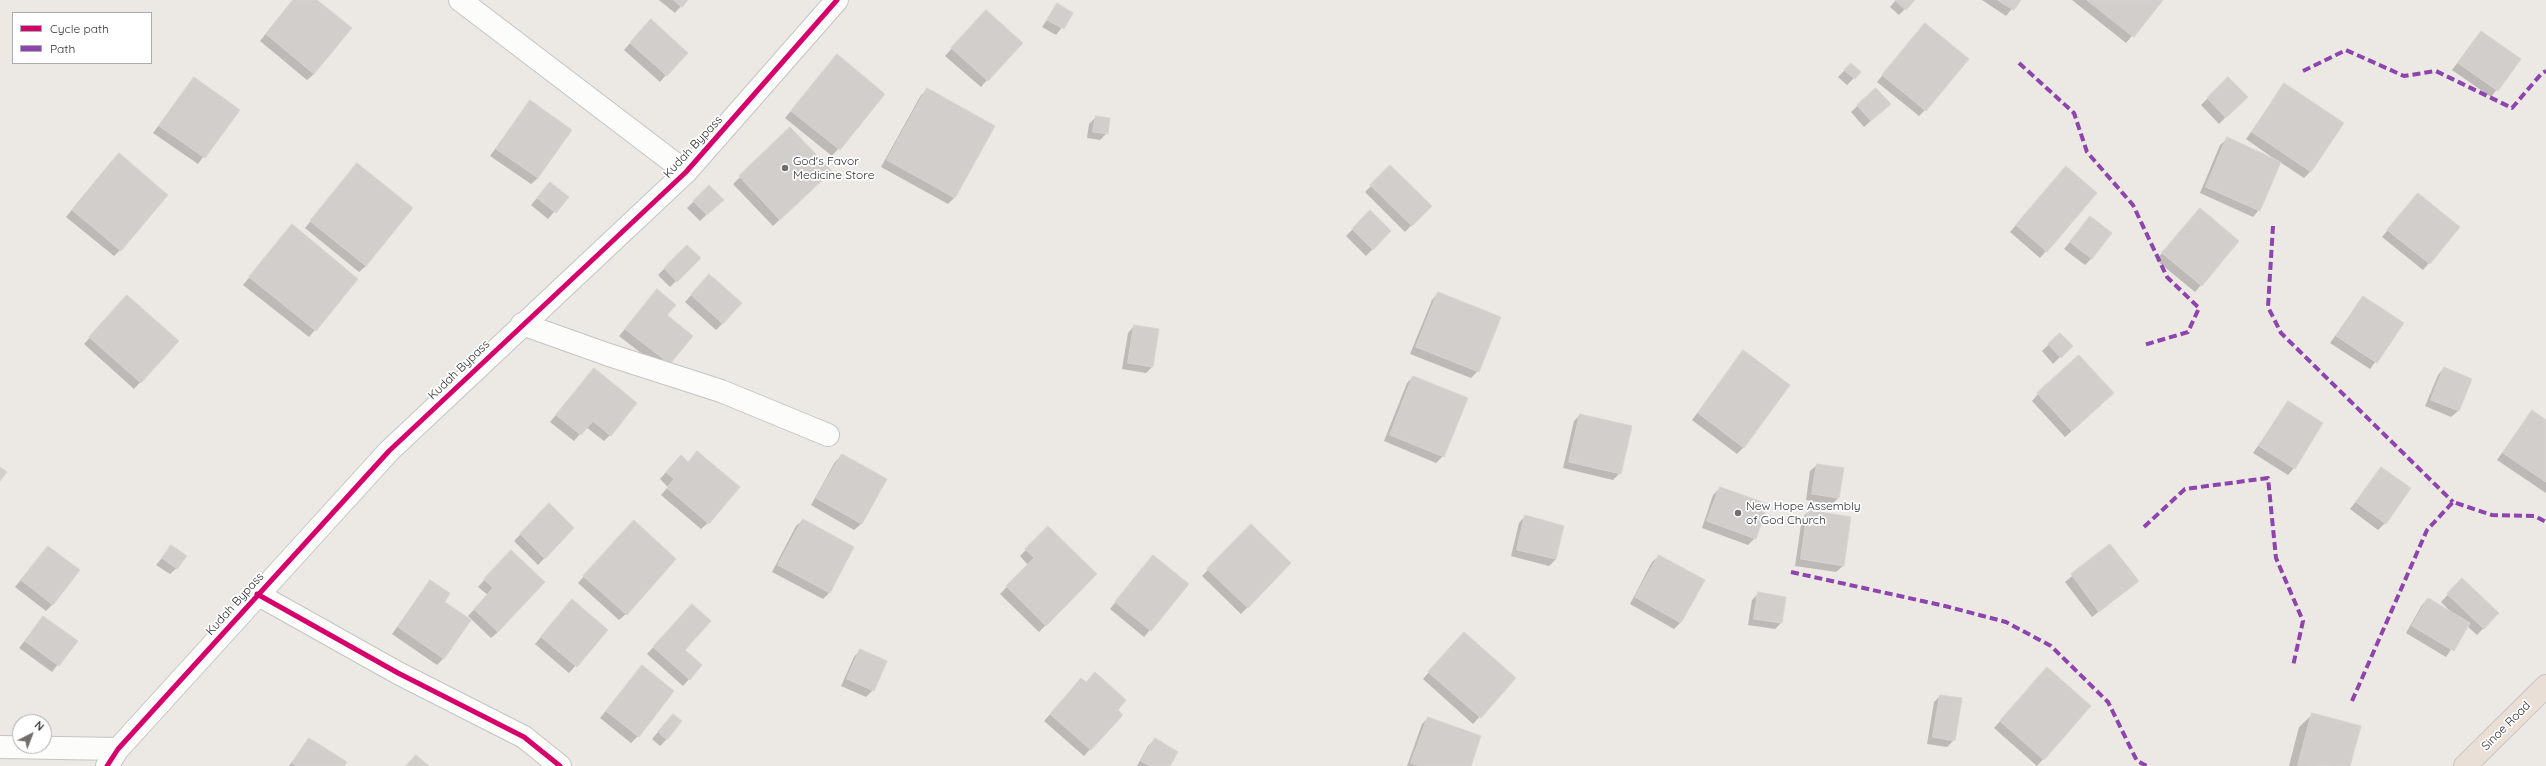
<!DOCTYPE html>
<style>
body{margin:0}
#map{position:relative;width:2546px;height:766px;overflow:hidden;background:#ece8e4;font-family:Quicksand,sans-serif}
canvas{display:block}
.legend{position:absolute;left:12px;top:12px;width:140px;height:52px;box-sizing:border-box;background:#fff;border:1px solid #ababab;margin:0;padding:5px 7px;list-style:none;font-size:12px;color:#2e2e2e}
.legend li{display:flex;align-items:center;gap:8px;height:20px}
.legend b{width:20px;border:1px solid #ababab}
.north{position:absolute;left:12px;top:714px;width:40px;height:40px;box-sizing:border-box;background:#fff;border:1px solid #ababab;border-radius:50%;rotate:42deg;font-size:11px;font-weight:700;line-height:16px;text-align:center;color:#2e2e2e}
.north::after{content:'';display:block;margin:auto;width:14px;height:18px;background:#706f6e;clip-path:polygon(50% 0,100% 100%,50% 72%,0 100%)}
</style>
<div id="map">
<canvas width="2546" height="766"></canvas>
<ul class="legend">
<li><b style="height:5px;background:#d6006c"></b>Cycle path</li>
<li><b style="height:5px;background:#8e44ad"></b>Path</li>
</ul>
<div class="north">N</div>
</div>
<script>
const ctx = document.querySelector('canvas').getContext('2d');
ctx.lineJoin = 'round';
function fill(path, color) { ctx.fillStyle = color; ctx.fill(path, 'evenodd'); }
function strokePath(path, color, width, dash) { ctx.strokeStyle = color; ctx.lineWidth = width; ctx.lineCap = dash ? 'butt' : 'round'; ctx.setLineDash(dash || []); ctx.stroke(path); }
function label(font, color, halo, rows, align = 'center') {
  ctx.font = font + ' Quicksand,sans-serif'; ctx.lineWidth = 3.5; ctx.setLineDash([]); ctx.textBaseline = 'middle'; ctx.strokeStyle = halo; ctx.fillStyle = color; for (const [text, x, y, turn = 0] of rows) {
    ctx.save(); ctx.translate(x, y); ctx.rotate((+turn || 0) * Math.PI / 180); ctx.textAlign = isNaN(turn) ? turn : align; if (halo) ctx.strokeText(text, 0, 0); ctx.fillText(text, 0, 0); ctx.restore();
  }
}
const shadow = new Path2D(`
 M293,0H315L314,74L307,80L260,41Z
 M659,0H686L675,13Z
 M1896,0H1914L1899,15L1890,7Z
 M1982,0H2019L2006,16Z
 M2072,0H2162L2126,43Z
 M1057,5L1072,14L1056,35L1042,27Z
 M979,18L987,80L981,87L945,56Z
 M644,27L666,75L660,82L624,50Z
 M1919,31L1925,110L1919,116L1877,82Z
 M2481,32L2519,60L2491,97L2452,70Z
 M837,56L884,94L832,156L785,118Z
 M1845,70L1860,72L1847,85L1838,77Z
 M194,78L238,110L198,164L153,133Z
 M2228,78L2246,97L2219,124L2201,105Z
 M2285,84L2343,123L2310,172L2304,178L2280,162L2259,210L2253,217L2200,193L2220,145L2227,139L2276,160L2246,139Z
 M928,89L954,198L948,204L881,167L921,95Z
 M1876,89L1883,110L1864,127L1851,112Z
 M530,101L538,178L531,184L490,156Z
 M1096,117L1107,133L1100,140L1087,138L1089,124Z
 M790,129L824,178L773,226L733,184Z
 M112,161L120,250L114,256L66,217Z
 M357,164L366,266L359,272L305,228Z
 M1390,167L1430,206L1405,232L1365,192Z
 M2060,174L2046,251L2040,258L2010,232Z
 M550,183L567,197L548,219L531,205Z
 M709,187L722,200L700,221L687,208Z
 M2418,194L2459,228L2423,270L2382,237Z
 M2200,209L2201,285L2195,292L2156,260Z
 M1370,212L1390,231L1366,256L1346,236Z
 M2090,218L2092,258L2085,265L2064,249Z
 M292,226L357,279L309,337L243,285Z
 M687,246L699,258L670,287L658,275Z
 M709,275L723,323L716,330L685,302Z
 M657,291L666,315L691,336L663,370L619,336Z
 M1438,293L1478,371L1471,378L1410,354L1432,300Z
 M2363,297L2403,323L2370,369L2330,343Z
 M121,303L178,341L134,389L84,344Z
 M1134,326L1152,367L1146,373L1122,369L1128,333Z
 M2060,334L2071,346L2053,364L2042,351Z
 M1744,351V447L1737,454L1692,420Z
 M2444,368L2458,411L2451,417L2425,406L2438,375Z
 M594,370L610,435L604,441L586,427L574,441L550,422Z
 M1413,377L1443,456L1436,463L1384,441L1407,383Z
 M2038,394L2106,400L2065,437L2032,401Z
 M2288,402L2294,468L2288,475L2253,453Z
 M2532,411L2546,421V493L2497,460Z
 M1580,415L1620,473L1613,480L1563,468L1574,421Z
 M842,455L886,480L861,524L854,530L811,505L835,462Z
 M674,463H688L708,523L701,529L661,495L668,487L660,479Z
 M1817,465L1843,469L1838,498L1832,505L1806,500L1810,471Z
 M2381,469L2385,523L2378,530L2350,509Z
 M1720,488L1755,538L1748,545L1702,528L1713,495Z
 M549,505L573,528L538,565L514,541Z
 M1809,511L1843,566L1836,572L1795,566L1802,518Z
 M1525,516L1563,526L1556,559L1549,566L1511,556L1519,523Z
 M803,520L853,547L829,593L823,599L772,572L796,526Z
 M1251,525L1290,563L1241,614L1202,576Z
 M1048,527L1096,574L1039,632L1000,594L1028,565L1020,556Z
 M627,528L626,614L619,620L578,583Z
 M2110,545L2138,581L2092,617L2065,582Z
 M172,546L177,568L170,574L156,565Z
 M48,547L53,604L46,611L15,587Z
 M1659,556L1681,622L1674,629L1630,604L1652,562Z
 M504,558L498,632L491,638L468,616L488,595L478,587Z
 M1147,563L1188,584L1144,637L1110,609Z
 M2462,580L2498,613L2477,635L2467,626L2446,657L2406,633L2422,605L2428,599L2452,613L2441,602Z
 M430,581L444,602V658L437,665L392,634Z
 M1759,593L1781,623L1775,629L1748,625L1752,600Z
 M572,600L607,630L569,673L535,644Z
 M692,605L684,650L689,679L683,686L647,654Z
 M44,617L76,641L52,672L19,648Z
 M1457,640L1515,678L1473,724L1423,679Z
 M860,650L873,690L866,697L841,686L854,657Z
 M642,667L638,736L631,743L600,718Z
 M2041,675L2090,706L2037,766L1994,728Z
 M1085,683L1121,715L1084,756L1044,721L1075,686Z
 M1940,696L1954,740L1947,747L1927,744L1934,702Z
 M2313,714L2359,727L2349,766H2289L2299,727Z
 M673,715L667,739L660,746L652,739Z
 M1428,718L1469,766H1407L1422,724Z
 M309,739L343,766H289Z
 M1155,739L1169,766H1137L1148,746Z`);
const building = new Path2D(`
 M293,0H317L352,28L314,74L266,34Z
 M674,0H688L682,7Z
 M1895,0H1915L1906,10Z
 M1998,0H2021L2014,10Z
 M2087,0H2163L2134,37Z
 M1057,3L1073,13L1064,29L1047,20Z
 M986,10L1023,43L988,81L951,48Z
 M651,19L688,53L667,76L630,43Z
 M1925,23L1969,59L1926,111L1882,75Z
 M2481,31L2521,59L2498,91L2458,63Z
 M837,54L885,94L840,150L791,111Z
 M1851,63L1861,72L1855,79L1844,70Z
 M194,77L240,110L205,158L159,126Z
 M2228,77L2248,97L2226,118L2207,98Z
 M2284,83L2344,123L2311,172L2252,132Z
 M927,88L995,126L955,198L887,160Z
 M1876,88L1891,104L1871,121L1857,105Z
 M530,100L572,130L538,178L496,149Z
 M1096,116L1110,118L1108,134L1093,132Z
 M790,127L832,171L780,220L739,176Z
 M2227,137L2281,162L2260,211L2206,187Z
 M119,153L168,195L121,251L72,210Z
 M357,163L413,208L366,266L310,221Z
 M1390,165L1432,206L1412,226L1370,185Z
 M2066,166L2097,193L2047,252L2016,225Z
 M550,182L569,197L556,213L537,198Z
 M709,185L724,200L707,215L693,201Z
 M2418,193L2460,227L2430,264L2387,230Z
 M2200,208L2239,241L2202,286L2162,253Z
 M1370,210L1391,231L1373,250L1352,229Z
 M2090,216L2112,233L2092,259L2070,242Z
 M292,224L358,279L316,331L249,277Z
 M687,245L701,258L677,282L664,268Z
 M709,274L742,303L723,324L691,295Z
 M657,289L676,305L667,315L693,336L670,364L625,329Z
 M1438,292L1501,317L1479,372L1416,347Z
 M127,295L179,341L141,383L89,337Z
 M2363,296L2404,323L2377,363L2336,336Z
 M1134,325L1159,329L1153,367L1128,363Z
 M2060,333L2073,346L2061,358L2048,344Z
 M1743,350L1790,385L1744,448L1698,413Z
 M2079,355L2114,393L2072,431L2037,393Z
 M2444,367L2472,379L2459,411L2431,400Z
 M594,368L637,403L611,436L593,421L581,435L556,415Z
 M1413,376L1468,398L1444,457L1390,435Z
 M2288,401L2323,423L2295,469L2259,446Z
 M2532,410L2546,420V482L2503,453Z
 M1580,414L1632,426L1621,474L1569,462Z
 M697,451L740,487L709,524L667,488L674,479L666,472L681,455L688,462Z
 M842,454L887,479L862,524L816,498Z
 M1817,464L1844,468L1839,498L1812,494Z
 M0,467L7,472L0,481Z
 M2381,467L2411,488L2386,524L2356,502Z
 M1720,487L1768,504L1756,539L1707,521Z
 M549,503L574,528L545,559L520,534Z
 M1808,510L1851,517L1844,566L1801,559Z
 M1525,515L1564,526L1556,559L1517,550Z
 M803,519L854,547L830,593L778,565Z
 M634,520L676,559L627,615L583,576Z
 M1251,524L1291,563L1248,608L1207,569Z
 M1048,526L1097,574L1046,626L1006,586L1034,558L1025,549Z
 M2110,544L2139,581L2099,612L2071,574Z
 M171,545L187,556L177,569L162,558Z
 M48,546L80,570L53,605L21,580Z
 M511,550L545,582L498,632L474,609L493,588L484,579Z
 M1153,555L1189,584L1151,631L1115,602Z
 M1659,555L1705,580L1681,623L1635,597Z
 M2462,578L2499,613L2484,629L2447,594Z
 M430,580L450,593L445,602L471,620L444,659L398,627Z
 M1758,592L1786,597L1782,623L1754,619Z
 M2428,598L2470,623L2454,651L2412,626Z
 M572,599L608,630L577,667L541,637Z
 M692,604L711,621L685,650L702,665L690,680L653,647Z
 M43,616L78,641L59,666L25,641Z
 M1464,632L1516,678L1481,718L1428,672Z
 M860,649L887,661L874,691L847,679Z
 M642,665L674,691L639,737L606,711Z
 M2047,667L2091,706L2044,760L2000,721Z
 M1095,672L1126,700L1118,710L1123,715L1091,750L1050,714L1081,678L1086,682Z
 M1940,695L1962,698L1955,741L1933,737Z
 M2312,713L2361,726L2350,766L2298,765Z
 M673,714L682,721L667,740L658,732Z
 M1428,717L1481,736L1471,766H1419L1411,763Z
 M309,738L347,762L344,766H297L292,763Z
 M1155,738L1178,752L1170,766H1150L1141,761Z
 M416,755L429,766H406Z`);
const minor = new Path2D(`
 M460,0L686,172
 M522,324L609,355L721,391L828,435
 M257,594L398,673L524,737L560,766
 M0,747L118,749
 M107,766L118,749L389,451L686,172L837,0`);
const highway = new Path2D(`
 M2465,766L2546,686`);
const quiet = new Path2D(`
 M2019,63L2074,113L2087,152L2133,205L2167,277L2199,308L2188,332L2144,345
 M2303,71L2346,50L2404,76L2436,71L2512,108L2542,73L2546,71
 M2273,226L2268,307L2281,333L2453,502
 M2144,527L2185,489L2268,478L2276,558L2303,621L2293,666
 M1791,572L1945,606L2006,622L2051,646L2108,702L2137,761L2147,766
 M2352,701L2427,530L2453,502L2492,515L2535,516L2546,522`);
const cycleway = new Path2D(`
 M257,594L398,673L524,737L560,766
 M107,766L118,749L389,451L686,172L837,0`);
const markers = [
 [785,168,4,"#706f6e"],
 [1738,513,4,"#706f6e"]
];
const streetNames = [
 ["Kudah Bypass",693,147,-47],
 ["Kudah Bypass",459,370,-44],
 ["Kudah Bypass",235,604,-48],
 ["Sinoe Road",2506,726,-45]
];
const poiNames = [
 ["God's Favor",793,161],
 ["Medicine Store",793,175],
 ["New Hope Assembly",1746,506],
 ["of God Church",1746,520]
];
fill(shadow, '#0003');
fill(building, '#d1cecb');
strokePath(building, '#d7d4d0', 1);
strokePath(minor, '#c5c4c5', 24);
strokePath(highway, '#c6c5c4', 24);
strokePath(minor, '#fcfcfb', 22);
strokePath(highway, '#eadfd6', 22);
strokePath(quiet, '#8e44ad', 4, [8, 4]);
strokePath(cycleway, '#d6006c', 5);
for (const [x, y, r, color] of markers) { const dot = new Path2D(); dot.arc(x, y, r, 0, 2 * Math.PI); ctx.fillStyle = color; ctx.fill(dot); strokePath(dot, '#fff', 1.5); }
label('12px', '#2e2e2e', '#fff', streetNames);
label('12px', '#2e2e2e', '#fff', poiNames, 'left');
</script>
